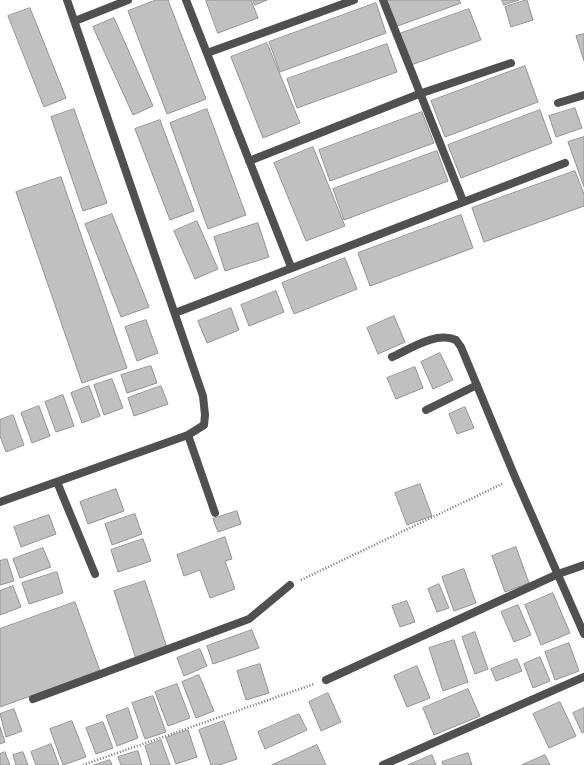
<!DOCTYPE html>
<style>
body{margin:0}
canvas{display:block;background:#fff}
</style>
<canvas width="584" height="765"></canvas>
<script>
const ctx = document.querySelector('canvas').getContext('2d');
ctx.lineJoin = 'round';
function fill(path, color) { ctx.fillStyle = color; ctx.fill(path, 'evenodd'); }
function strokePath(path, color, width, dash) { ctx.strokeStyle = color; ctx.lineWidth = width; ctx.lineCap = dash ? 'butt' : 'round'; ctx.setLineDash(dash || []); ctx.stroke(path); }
const building = new Path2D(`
 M156,0H168L206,99L167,114L128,11Z
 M206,0H251L258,18L218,33Z
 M253,0H267L255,5Z
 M385,0H459L461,3L395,27Z
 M502,0H519L504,5Z
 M527,0L533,20L511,27L505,7Z
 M376,3L386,33L280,72L269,42Z
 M30,8L66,98L44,107L8,16Z
 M469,9L481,40L411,65L399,34Z
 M114,18L153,106L133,115L93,27Z
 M584,34V61L576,36Z
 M267,43L300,123L263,138L231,57Z
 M387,44L397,72L297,108L287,79Z
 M525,66L538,102L445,137L431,101Z
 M575,108L582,128L556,137L549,116Z
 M74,109L107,203L83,211L51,117Z
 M207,109L246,215L208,229L170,123Z
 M540,110L552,143L461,178L448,145Z
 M422,112L434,143L330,181L319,150Z
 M160,120L194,211L170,220L135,129Z
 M584,137V187L568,142Z
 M313,147L345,226L306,241L274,163Z
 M437,151L448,181L344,220L333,189Z
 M575,171L584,194V206L484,242L472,208Z
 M61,177L127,368L82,383L16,192Z
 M112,214L149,307L121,317L85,224Z
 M461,215L473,248L370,286L358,253Z
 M197,221L218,269L195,279L174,231Z
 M258,223L269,257L225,271L214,237Z
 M345,258L357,289L294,314L282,283Z
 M276,291L284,312L249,326L241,305Z
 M231,308L239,330L207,343L198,321Z
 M394,316L405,342L378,354L367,328Z
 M146,320L158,353L137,361L125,327Z
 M440,353L453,380L433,389L421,362Z
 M151,366L157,383L127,393L121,375Z
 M415,367L423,388L396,399L387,378Z
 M112,379L123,408L104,415L94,385Z
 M89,386L100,416L82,423L71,393Z
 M161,386L168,404L134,416L128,398Z
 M63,395L74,426L56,432L45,402Z
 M39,406L50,436L32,443L21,413Z
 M465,407L474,428L457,434L449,414Z
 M13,415L24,445L6,452L0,436V420Z
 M420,484L432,516L407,525L395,493Z
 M116,489L124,511L88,524L80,502Z
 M237,511L241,524L218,532L213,519Z
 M135,514L142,534L112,545L105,524Z
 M49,515L56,534L21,547L14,527Z
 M225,537L232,559L225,561L235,589L210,598L200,570L184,576L177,555Z
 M143,539L151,561L118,572L111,550Z
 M516,547L529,583L505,592L492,556Z
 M43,548L51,567L20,578L13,559Z
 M7,559L14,581L0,585V561Z
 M464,569L476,603L454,611L442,577Z
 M57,572L63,593L29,604L22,583Z
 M145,581L167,648L136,659L114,591Z
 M439,584L449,608L437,612L428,589Z
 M13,586L21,607L0,615V591Z
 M553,593L570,633L541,645L525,605Z
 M407,601L415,622L400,627L392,606Z
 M75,602L100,671L0,707V629Z
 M518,605L531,635L514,642L501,612Z
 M252,630L259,648L213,664L207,646Z
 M475,632L488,669L475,674L462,637Z
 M454,640L468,682L443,691L429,648Z
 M569,643L579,671L555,680L545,652Z
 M200,649L207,666L184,676L177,658Z
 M540,657L550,681L533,688L524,664Z
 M517,659L522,671L496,681L491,669Z
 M260,664L269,693L246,700L237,671Z
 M417,666L430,698L407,707L394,676Z
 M199,675L214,711L196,718L182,682Z
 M177,684L190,718L168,726L155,692Z
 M468,689L480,716L434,735L423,708Z
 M328,693L341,722L321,731L309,702Z
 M153,696L166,732L145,739L132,703Z
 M560,702L576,736L549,748L533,714Z
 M128,708L138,738L117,746L106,716Z
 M584,708V732L582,733L573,713Z
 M14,709L22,731L6,737L0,714Z
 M299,714L307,730L265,749L258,732Z
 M72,721L86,757L63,765L50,729Z
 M224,721L237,759L219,765H211L199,730Z
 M103,722L113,748L96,754L86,728Z
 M0,727L5,742L0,744Z
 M188,730L197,757L176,764L166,738Z
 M161,740L170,765H151L145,746Z
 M51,744L59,765H36L31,752Z
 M317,745L326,765H272Z
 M138,751L142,765H121L118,757Z
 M5,752L10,765H0V754Z
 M23,752L28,765H16L13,755Z
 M468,753L472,765H443L442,762Z
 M432,755L436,765H408Z
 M545,755L550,765H522Z
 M110,760L112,765H94Z`);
const path = new Path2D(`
 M301,580L504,483
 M83,765L314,684`);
const lane = new Path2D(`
 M33,699L249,619L290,585`);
const street = new Path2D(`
 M186,0L291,267
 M383,0L463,201
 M75,21L128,0
 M207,53L354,0
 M558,103L584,95
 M249,161L419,94L511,63
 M175,313L565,163
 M392,357C410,349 436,331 456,340L461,347L515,477L584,634
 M426,410L477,385
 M188,435L215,513
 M57,482L95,574
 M0,502L188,435L204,425L205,415L203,396L67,0
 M326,680L558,574L584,565
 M383,765L584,677`);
fill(building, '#c0c0c0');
strokePath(building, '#949494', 1);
strokePath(path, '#727272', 2.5, [1, 2]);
strokePath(lane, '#505050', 8);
strokePath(street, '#505050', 8);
</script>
